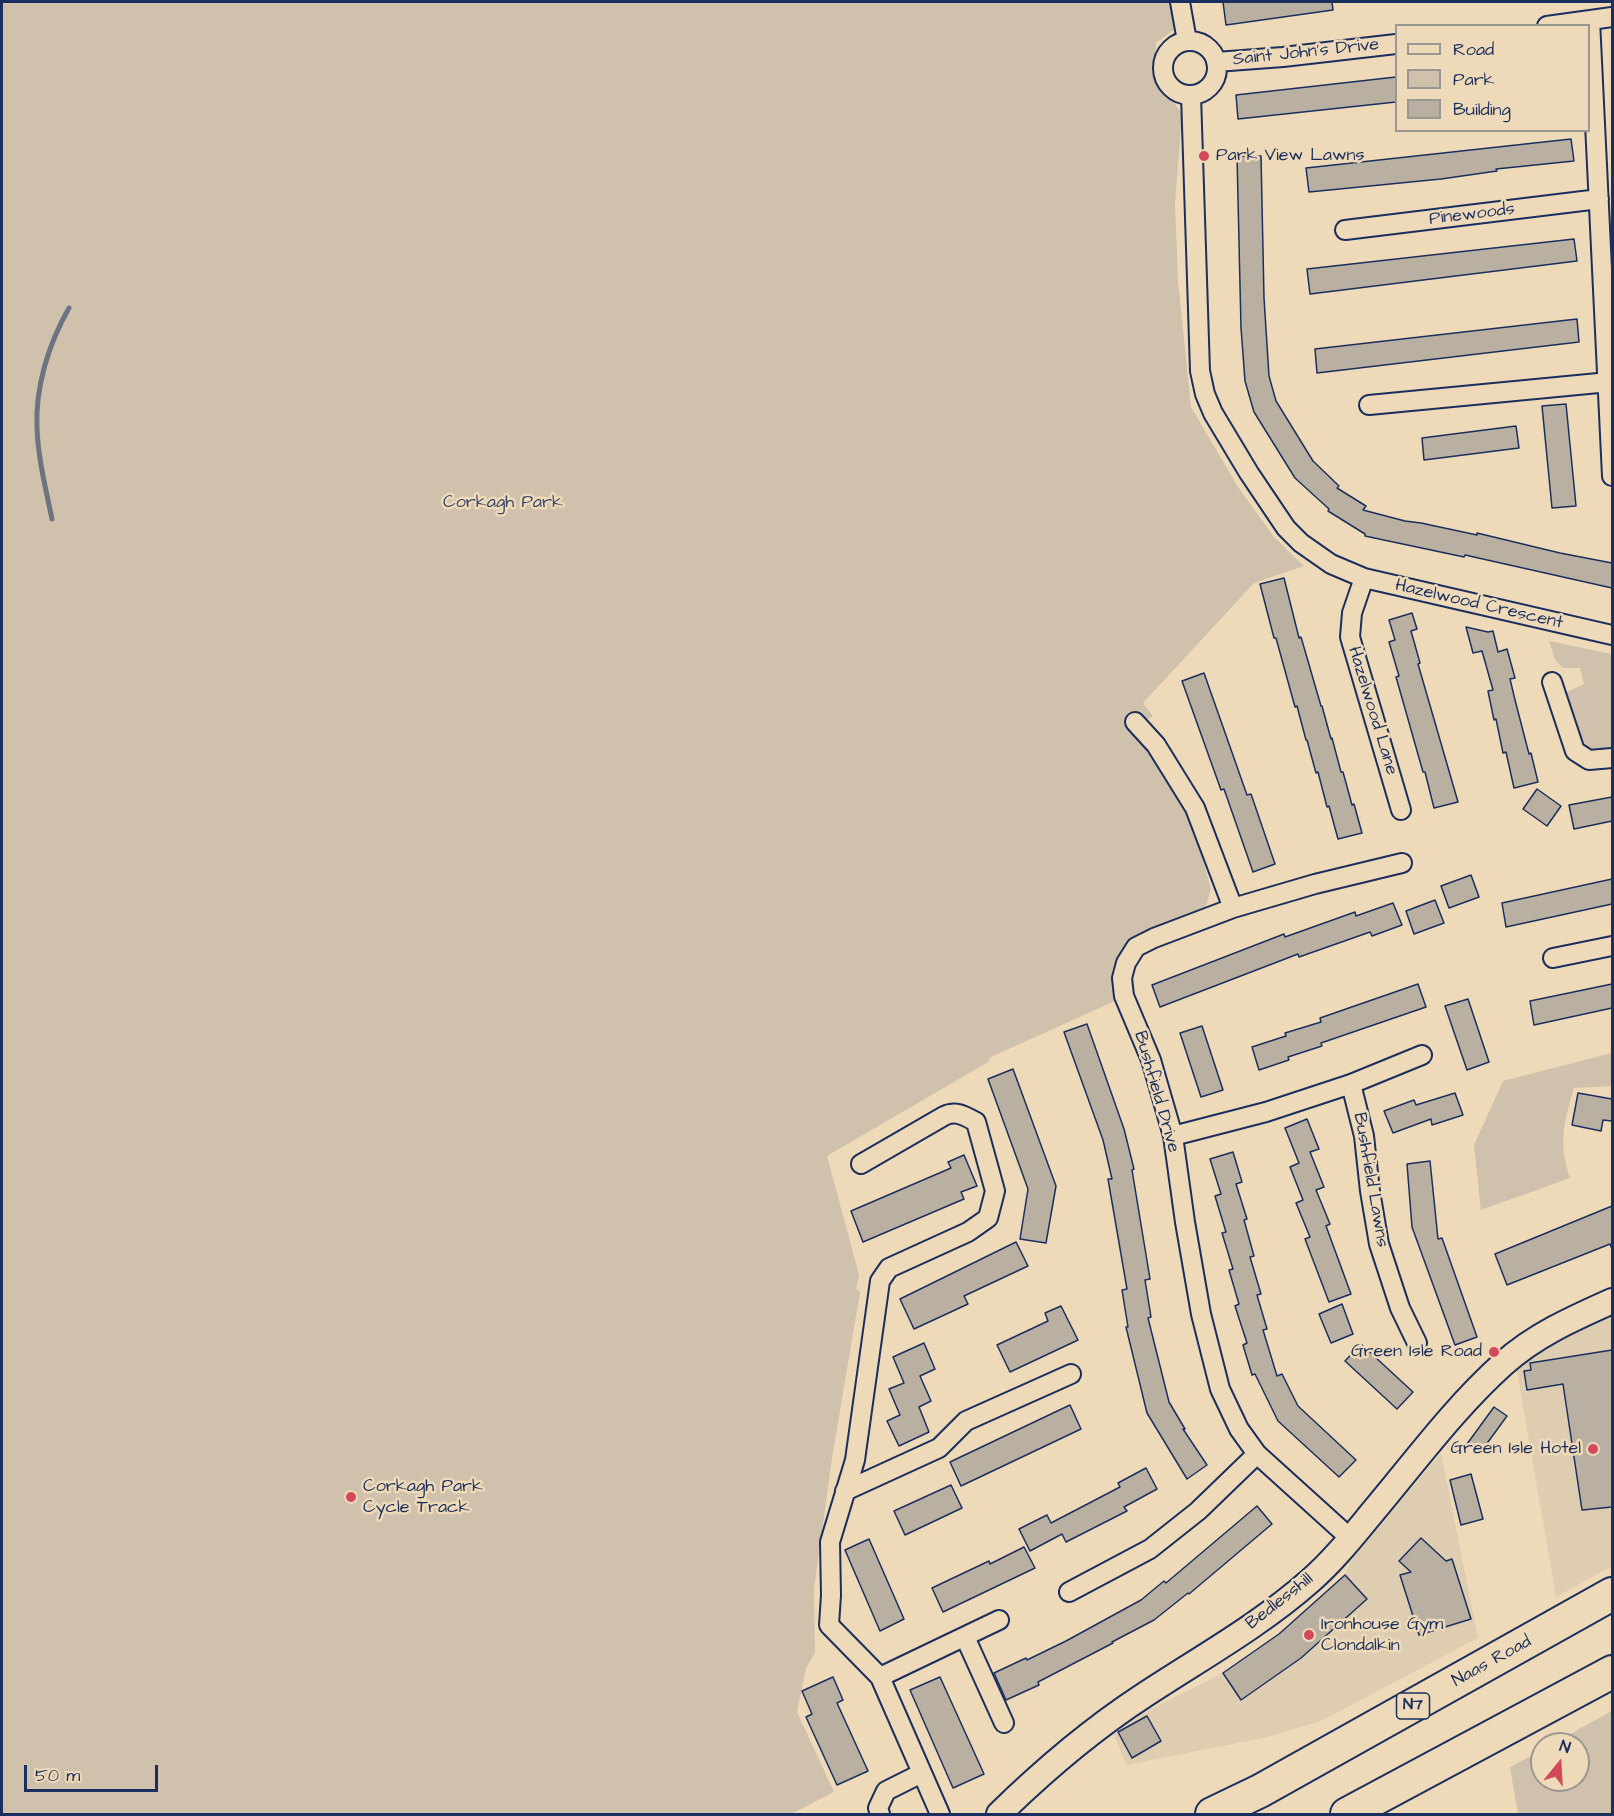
<!DOCTYPE html>
<style>
body{margin:0}
#map{position:relative;width:1614px;height:1816px;overflow:hidden;background:#eedab8;font-family:"Architects Daughter",sans-serif}
canvas{display:block}
.frame{position:absolute;inset:0;border:3px solid #1b2f5e;pointer-events:none}
.legend{position:absolute;left:1395px;top:24px;width:195px;height:108px;box-sizing:border-box;background:#eedab8;border:2px solid #9a9694;margin:0;padding:8px 10px;list-style:none;font-size:18px;color:#1b2f5e}
.legend li{display:flex;align-items:center;gap:12px;height:30px}
.legend b{width:30px;border:2px solid #9a9694}
.north{position:absolute;left:1530px;top:1732px;width:60px;height:60px;box-sizing:border-box;background:#eedab8;border:2px solid #9a9694;border-radius:50%;rotate:18deg;font-size:16px;font-weight:700;line-height:24px;text-align:center;color:#1b2f5e}
.north::after{content:'';display:block;margin:auto;width:21px;height:27px;background:#d1495b;clip-path:polygon(50% 0,100% 100%,50% 72%,0 100%)}
.scale{position:absolute;left:24px;top:1765px;width:134px;height:27px;box-sizing:border-box;border:3px solid #1b2f5e;border-top:0;padding-left:8px;font-size:18px;line-height:21px;white-space:nowrap;color:#1b2f5e;-webkit-text-stroke:4px #eedab8;paint-order:stroke}
</style>
<div id="map">
<canvas width="1614" height="1816"></canvas>
<div class="frame"></div>
<ul class="legend">
<li><b style="height:8px;background:#eedab8"></b>Road</li>
<li><b style="height:16px;background:#cfc1ab"></b>Park</li>
<li><b style="height:16px;background:#bab0a2"></b>Building</li>
</ul>
<div class="north">N</div>
<div class="scale">50 m</div>
</div>
<script>
const ctx = document.querySelector('canvas').getContext('2d');
ctx.lineJoin = 'round';
function fill(path, color) { ctx.fillStyle = color; ctx.fill(path, 'evenodd'); }
function strokePath(path, color, width, dash) { ctx.strokeStyle = color; ctx.lineWidth = width; ctx.lineCap = dash ? 'butt' : 'round'; ctx.setLineDash(dash || []); ctx.stroke(path); }
function label(font, color, halo, rows, align = 'center') {
  ctx.font = font + ' "Architects Daughter",sans-serif'; ctx.lineWidth = 5; ctx.setLineDash([]); ctx.textBaseline = 'middle'; ctx.strokeStyle = halo; ctx.fillStyle = color; for (const [text, x, y, turn = 0] of rows) {
    ctx.save(); ctx.translate(x, y); ctx.rotate((+turn || 0) * Math.PI / 180); ctx.textAlign = isNaN(turn) ? turn : align; if (halo) ctx.strokeText(text, 0, 0); ctx.fillText(text, 0, 0); ctx.restore();
  }
}
const built = new Path2D(`
 M1612,1314V1566L1556,1597L1516,1365L1568,1333Z
 M1441,1453L1478,1638L1321,1721L1263,1738L1126,1765L1114,1734L1149,1710L1223,1673L1284,1631L1345,1575L1350,1562Z`);
const green = new Path2D(`
 M2,2H1174L1179,26L1156,43L1155,75L1182,114L1175,204L1178,281L1191,407L1238,487L1274,537L1304,566L1254,583L1143,703L1153,716L1131,729L1189,811L1211,889L1206,906L1199,912L1137,937L1121,953L1112,971L1115,1001L993,1056L989,1059L990,1061L827,1156L859,1275L856,1289L860,1292L832,1458L814,1589L815,1653L806,1668L797,1712L834,1792L791,1814H2Z
 M1549,641L1612,654V753L1590,756L1576,728L1565,693L1584,684L1580,668H1563L1555,660Z
 M1612,1053V1086L1574,1088C1564,1122 1558,1143 1570,1178L1481,1210L1474,1145L1503,1081Z
 M1612,1711V1814H1518L1510,1767L1542,1750V1780H1578V1744H1552Z`);
const stream = new Path2D(`
 M52,519C46,490 38,458 37,428C35,387 49,343 69,308`);
const building = new Path2D(`
 M1223,2H1332L1333,10L1226,25Z
 M1396,77V102L1238,119L1236,95Z
 M1571,139L1574,161L1496,169L1497,171L1441,179L1309,192L1306,168Z
 M1237,156H1261L1264,298L1269,376L1276,401L1313,461L1339,486L1337,488L1366,506L1363,510L1405,521L1421,523L1477,535V533L1560,553L1612,563V588L1465,555L1464,557L1365,536V534L1328,511L1329,509L1295,478L1254,412L1245,381L1241,328Z
 M1574,239L1577,261L1310,294L1307,269Z
 M1577,319L1579,342L1317,373L1315,349Z
 M1566,404L1576,506L1552,508L1542,406Z
 M1516,426L1519,448L1424,460L1422,438Z
 M1284,578L1299,638L1301,637L1321,706H1322L1331,739L1332,738L1341,772H1343L1352,805L1354,804L1362,833L1338,839L1329,806L1327,807L1318,772L1316,773L1307,740H1306L1297,706L1295,707L1276,638H1274L1260,584Z
 M1412,613L1417,629L1411,631L1420,663L1418,664L1458,802L1434,808L1425,772H1423L1404,705L1396,677L1399,676L1389,642L1395,640L1389,620Z
 M1466,627L1488,632L1493,631L1498,652L1507,649L1515,678L1510,679L1515,700L1529,754L1531,753L1538,782L1514,788L1506,752L1503,753L1496,719L1494,720L1488,691L1493,690L1482,651L1473,653Z
 M1204,673L1247,795L1251,794L1275,864L1253,872L1224,789L1221,790L1182,681Z
 M1537,789L1561,806L1547,826L1523,809Z
 M1612,797V821L1574,829L1569,805Z
 M1471,875L1479,897L1449,908L1441,886Z
 M1612,879V904L1506,927L1502,903Z
 M1435,900L1444,923L1414,934L1406,911Z
 M1393,903L1402,925L1372,936L1370,932L1299,957L1298,954L1160,1007L1152,985L1284,934L1285,937L1355,912L1356,916Z
 M1418,984L1426,1007L1321,1043L1322,1046L1288,1057L1289,1060L1259,1070L1252,1047L1286,1036L1285,1033L1321,1022L1320,1018Z
 M1612,984V1008L1534,1025L1530,1001Z
 M1468,999L1489,1062L1467,1070L1445,1006Z
 M1087,1024L1124,1129L1134,1169L1132,1170L1150,1279L1145,1280L1151,1317L1148,1318L1169,1402L1185,1429H1183L1207,1465L1187,1479L1147,1413L1126,1327H1128L1122,1290L1127,1289L1108,1179H1112L1103,1140L1064,1032Z
 M1202,1026L1223,1090L1201,1097L1180,1033Z
 M1013,1069L1056,1186L1046,1243L1020,1239L1028,1189L988,1079Z
 M1455,1093L1463,1115L1432,1125L1431,1119L1393,1133L1384,1111L1414,1100L1416,1105Z
 M1578,1093L1612,1099V1121L1603,1120L1601,1131L1572,1125Z
 M1307,1119L1319,1149L1310,1152L1324,1187L1316,1190L1330,1224L1326,1226L1351,1294L1329,1302L1305,1239L1310,1237L1296,1203L1303,1200L1290,1167L1299,1163L1285,1128Z
 M1233,1152L1242,1182L1236,1184L1247,1219L1244,1220L1254,1256L1250,1257L1261,1294L1257,1295L1267,1329L1263,1330L1277,1376L1282,1374L1298,1406L1356,1460L1339,1477L1278,1421L1255,1374L1252,1375L1243,1345L1247,1343L1235,1306L1239,1304L1229,1270L1233,1269L1222,1233L1226,1232L1215,1196L1221,1194L1210,1159Z
 M964,1155L977,1186L961,1192L964,1199L863,1242L851,1211L951,1168L948,1162Z
 M1430,1161L1438,1239L1442,1238L1477,1337L1455,1345L1412,1227L1407,1164Z
 M1612,1206V1249L1610,1244L1507,1285L1495,1254Z
 M1016,1242L1028,1266L964,1296L968,1304L914,1329L900,1299Z
 M1342,1304L1353,1334L1331,1343L1319,1314Z
 M1061,1306L1078,1340L1010,1372L997,1345L1048,1321L1045,1313Z
 M924,1343L935,1369L920,1376L931,1401L919,1407L929,1432L899,1446L887,1421L900,1415L889,1389L904,1383L893,1357Z
 M1361,1344L1413,1392L1397,1409L1345,1361Z
 M1612,1350V1507L1582,1510L1563,1384L1527,1390L1524,1371L1531,1370L1530,1363Z
 M1070,1405L1081,1429L961,1486L950,1462Z
 M1494,1407L1507,1416L1480,1453L1467,1444Z
 M1146,1468L1157,1489L1124,1507L1127,1511L1066,1542L1062,1534L1030,1551L1019,1529L1047,1515L1051,1523L1120,1487L1118,1483Z
 M1471,1474L1483,1519L1461,1525L1450,1480Z
 M951,1485L962,1508L905,1535L894,1511Z
 M1257,1506L1272,1524L1189,1594L1188,1593L1154,1620L1112,1642L1113,1643L1038,1682L1039,1685L1006,1700L994,1673L1026,1658L1027,1660L1066,1641L1141,1600L1164,1581L1166,1583Z
 M1421,1538L1446,1561L1452,1559L1471,1619L1419,1635L1400,1575L1411,1572L1399,1561Z
 M869,1539L904,1619L880,1631L845,1550Z
 M1024,1547L1035,1568L943,1612L932,1588L989,1561L990,1564Z
 M1345,1575L1367,1599L1301,1658L1241,1700L1223,1673L1279,1634Z
 M833,1677L843,1700L837,1703L868,1771L837,1785L806,1717L812,1714L802,1691Z
 M940,1677L984,1774L953,1788L910,1690Z
 M1147,1716L1161,1741L1132,1758L1118,1732Z`);
const minor = new Path2D(`
 M1180,2L1187,41
 M1590,20L1612,476
 M1547,26L1612,17
 M1163 68a27 27 0 1 1 54 0a27 27 0 1 1-54 0Z
 M1216,62L1283,57L1396,44
 M1191,95L1200,371L1205,394L1213,413L1249,473L1286,528L1301,543L1331,564L1364,578L1612,635
 M1345,230L1599,199
 M1369,405L1609,382
 M1364,578L1352,613L1350,637L1401,810
 M1552,682L1575,751L1589,760L1612,758
 M1135,722L1156,745L1195,808L1233,908
 M1553,958L1612,946
 M1351,1084L1364,1136L1370,1191L1379,1244L1400,1308L1417,1343
 M1173,1136L1266,1112L1351,1084L1422,1055
 M861,1164L944,1116C956,1110 965,1116 976,1122L995,1191L988,1218L968,1232L889,1268L880,1281L855,1460L830,1542L831,1595L829,1625L880,1677L940,1814
 M845,1491L939,1448L966,1421L1071,1374
 M1351,1539L1257,1454L1239,1429L1220,1389L1201,1314L1185,1222L1173,1136L1151,1060L1124,996L1122,978L1126,963L1136,947L1154,938L1233,908L1315,884L1402,863
 M1069,1592L1150,1549L1198,1511L1257,1454
 M965,1637L1004,1723
 M880,1677L999,1620
 M880,1814L878,1808L886,1791L922,1773`);
const tertiary = new Path2D(`
 M999,1814C1043,1771 1091,1730 1143,1696C1199,1659 1259,1626 1310,1581C1333,1561 1352,1537 1371,1514C1414,1463 1454,1408 1503,1364C1535,1335 1574,1318 1612,1301`);
const trunk = new Path2D(`
 M1212,1814L1260,1791L1612,1594
 M1347,1814L1612,1672`);
const markers = [
 [1204,156,6,"#d1495b"],
 [1494,1352,6,"#d1495b"],
 [1593,1449,6,"#d1495b"],
 [351,1497,6,"#d1495b"],
 [1309,1635,6,"#d1495b"]
];
const shields = [
 [1413,1706,33]
];
const shieldNames = [
 ["N7",1413,1706]
];
const streetNames = [
 ["Saint John's Drive",1306,53,-6],
 ["Pinewoods",1472,215,-7],
 ["Hazelwood Crescent",1479,605,13],
 ["Hazelwood Lane",1372,711,73],
 ["Bushfield Drive",1156,1092,74],
 ["Bushfield Lawns",1370,1180,80],
 ["Bedlesshill",1280,1602,-38],
 ["Naas Road",1492,1662,-29]
];
const poiNames = [
 ["Park View Lawns",1216,156],
 ["Green Isle Road",1482,1352,"right"],
 ["Green Isle Hotel",1581,1449,"right"],
 ["Corkagh Park",363,1487],
 ["Cycle Track",363,1508],
 ["Ironhouse Gym",1321,1625],
 ["Clondalkin",1321,1646]
];
const parkNames = [
 ["Corkagh Park",503,503]
];
fill(built, '#decdb1');
fill(green, '#cfc1ab');
strokePath(stream, '#6e7381', 5);
fill(building, '#bab0a2');
strokePath(building, '#1b2f5e', 1.5);
strokePath(minor, '#1b2f5e', 22);
strokePath(tertiary, '#1b2f5e', 28);
strokePath(trunk, '#1b2f5e', 36);
strokePath(minor, '#eedab8', 18);
strokePath(tertiary, '#eedab8', 24);
strokePath(trunk, '#eedab8', 32);
for (const [x, y, r, color] of markers) { const dot = new Path2D(); dot.arc(x, y, r, 0, 2 * Math.PI); ctx.fillStyle = color; ctx.fill(dot); strokePath(dot, '#eedab8', 2); }
for (const [x, y, w] of shields) { const box = new Path2D(); box.roundRect(x - w / 2, y - 13, w, 26, 4.5); ctx.fillStyle = '#eedab8'; ctx.fill(box); strokePath(box, '#1b2f5e', 1.5); }
label('bold 16px', '#1b2f5e', null, shieldNames);
label('18px', '#1b2f5e', '#eedab8', streetNames);
label('18px', '#1b2f5e', '#eedab8', poiNames, 'left');
label('18px', '#36456a', '#eedab8', parkNames);
</script>
